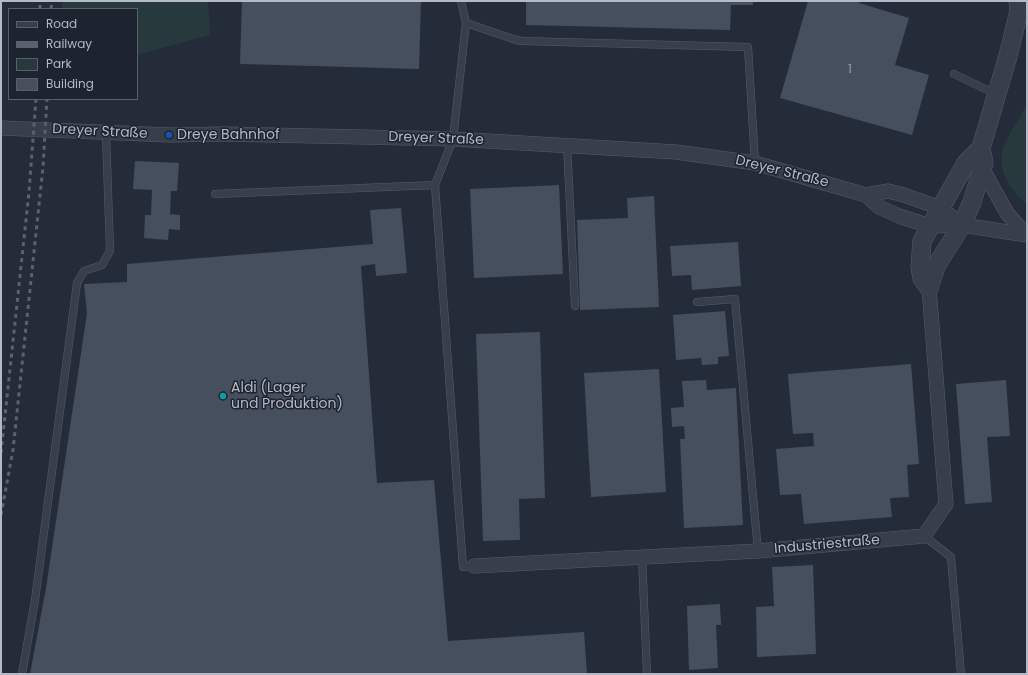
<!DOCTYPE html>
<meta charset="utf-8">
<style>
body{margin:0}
#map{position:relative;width:1028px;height:675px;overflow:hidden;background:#242c3a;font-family:Poppins,sans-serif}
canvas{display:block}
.frame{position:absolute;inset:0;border:2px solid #b3b9c6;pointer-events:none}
.legend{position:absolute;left:8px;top:8px;width:130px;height:92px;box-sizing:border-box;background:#1d232f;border:1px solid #595f6b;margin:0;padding:5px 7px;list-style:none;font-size:12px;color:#b3b9c6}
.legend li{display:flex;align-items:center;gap:8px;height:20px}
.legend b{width:20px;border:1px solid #595f6b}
</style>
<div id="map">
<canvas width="1028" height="675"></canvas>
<div class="frame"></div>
<ul class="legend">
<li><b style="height:5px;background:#383e4a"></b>Road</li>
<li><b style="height:5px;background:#5a6271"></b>Railway</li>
<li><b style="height:11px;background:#27393c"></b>Park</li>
<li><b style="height:11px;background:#454f5e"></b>Building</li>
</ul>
</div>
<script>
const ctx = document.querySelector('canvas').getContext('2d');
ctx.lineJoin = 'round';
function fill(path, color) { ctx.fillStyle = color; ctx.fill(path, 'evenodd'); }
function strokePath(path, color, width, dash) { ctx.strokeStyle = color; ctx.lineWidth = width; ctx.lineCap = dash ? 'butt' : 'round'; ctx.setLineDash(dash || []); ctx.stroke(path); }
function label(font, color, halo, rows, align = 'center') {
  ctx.font = font + ' Poppins,sans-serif'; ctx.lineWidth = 3; ctx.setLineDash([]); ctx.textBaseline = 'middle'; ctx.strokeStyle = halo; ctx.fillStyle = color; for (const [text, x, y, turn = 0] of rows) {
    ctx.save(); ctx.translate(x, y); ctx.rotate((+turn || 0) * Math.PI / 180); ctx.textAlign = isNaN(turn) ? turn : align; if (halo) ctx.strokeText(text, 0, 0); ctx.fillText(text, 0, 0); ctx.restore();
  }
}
const green = new Path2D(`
 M62,1H208L210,35L137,55V9H62Z
 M1027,102V204C1008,190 994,164 1006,141C1012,127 1022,117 1027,102Z`);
const building = new Path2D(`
 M242,1H421L419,69L240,64Z
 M526,1H753V5H731L730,30L526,25Z
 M808,1H860L859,3L909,18L895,65L929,75L912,135L780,98Z
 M135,161L179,163L177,191H171L170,214L180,215V230L169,229L168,240L144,238L145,215H151L152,190L133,189Z
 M559,185L563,274L474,278L470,189Z
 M654,196L659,307L580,310L577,220L628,218L627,198Z
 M401,208L407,273L376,276L375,264L361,266L377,483L434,480L448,641L584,632L587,674H30L46,588L87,313L84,284L127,282V264L373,244L370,210Z
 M738,242L741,286L692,290L691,275L672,276L670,246Z
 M725,311L729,356L718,357V364L702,365L701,358L676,360L673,315Z
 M540,332L545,498L519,499L520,540L483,541L476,334Z
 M911,364L919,464L907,465L909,497L890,498L892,517L804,524L801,494L780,495L776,449L814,446L813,433L793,434L788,374Z
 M659,369L666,492L591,497L584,373Z
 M706,380L707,390L736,388L743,525L684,528L680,439H685L684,426L672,427L671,408L684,407L682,381Z
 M1006,380L1010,436L987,437L992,502L965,504L956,384Z
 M813,565L816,654L757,657L756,607L774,606L772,567Z
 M720,604L721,625H716L718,668L689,670L687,606Z`);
const service = new Path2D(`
 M461,1L466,23
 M954,74L996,94
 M567,145L575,306
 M215,194L435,185
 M697,302L735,299L758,551
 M924,536L951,557L961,674
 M642,557L647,674
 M474,566L463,567L435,185L453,139L466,23L516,40L522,41L748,47L755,163
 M22,674L35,600L77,283L84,271L102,265L110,251L106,133`);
const minor = new Path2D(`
 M1,128L169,135L223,134L453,139L676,152L755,163L866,195L888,191L904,195L940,208L962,225
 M983,170L1007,213L1026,235
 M866,195L879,207L899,216L930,226L962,225L1027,235
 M474,566L758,551L924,536L946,504L929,288`);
const tertiary = new Path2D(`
 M929,288L922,278L920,267L922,241L966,163L981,148L1008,56L1019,11L1018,1
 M929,288L936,266L962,225L972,202L984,163L981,148`);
const rail = new Path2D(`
 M40,9V1
 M51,9L52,1
 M1,453L29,192L36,99
 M1,515L13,450L43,167L47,99`);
const markers = [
 [169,135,4,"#1a4fb4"],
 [223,396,4,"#0f9aa8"]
];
const numberNames = [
 ["1",850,70]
];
const streetNames = [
 ["Dreyer Straße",100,132,3],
 ["Dreyer Straße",436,139,2],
 ["Dreyer Straße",782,172,14],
 ["Industriestraße",827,545,-5]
];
const poiNames = [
 ["Dreye Bahnhof",177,135],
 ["Aldi (Lager",231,388],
 ["und Produktion)",231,404]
];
fill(green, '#27393c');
fill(building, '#454f5e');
strokePath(service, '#565c68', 8);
strokePath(minor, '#565c68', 15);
strokePath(tertiary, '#565c68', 19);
strokePath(service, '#383e4a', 7);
strokePath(minor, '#383e4a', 14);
strokePath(tertiary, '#383e4a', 18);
strokePath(rail, '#5a6271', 3, [4, 4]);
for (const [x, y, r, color] of markers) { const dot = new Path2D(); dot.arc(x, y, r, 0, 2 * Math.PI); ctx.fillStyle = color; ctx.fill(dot); strokePath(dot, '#1d232f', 1.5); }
label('12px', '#989eac', null, numberNames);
label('14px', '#b3b9c6', '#1d232f', streetNames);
label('14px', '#b3b9c6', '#1d232f', poiNames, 'left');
</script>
